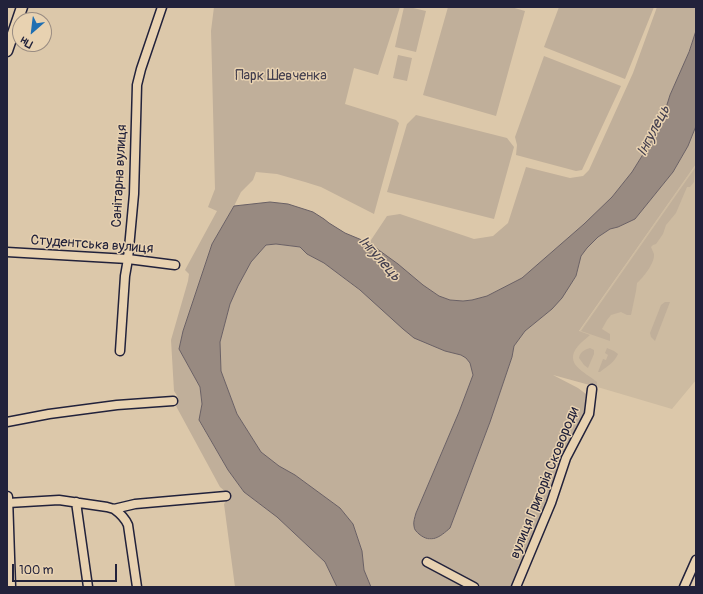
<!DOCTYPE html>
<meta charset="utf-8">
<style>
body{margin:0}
#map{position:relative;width:703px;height:594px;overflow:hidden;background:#dcc8aa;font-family:Pangolin,sans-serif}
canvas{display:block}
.frame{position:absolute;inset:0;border:8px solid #22223b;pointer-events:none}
.north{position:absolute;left:12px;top:12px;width:40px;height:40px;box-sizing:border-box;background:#e8d2b1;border:1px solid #998c82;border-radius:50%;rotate:208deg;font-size:11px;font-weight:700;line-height:16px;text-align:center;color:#22223b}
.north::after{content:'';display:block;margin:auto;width:14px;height:18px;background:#1f6fb2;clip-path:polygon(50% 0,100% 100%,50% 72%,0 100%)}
.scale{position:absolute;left:12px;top:564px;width:105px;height:18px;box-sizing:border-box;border:2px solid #22223b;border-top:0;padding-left:5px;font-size:12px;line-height:14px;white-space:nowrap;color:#22223b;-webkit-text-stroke:3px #e8d2b1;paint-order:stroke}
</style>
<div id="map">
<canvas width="703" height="594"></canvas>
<div class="frame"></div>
<div class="north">Пн</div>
<div class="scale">100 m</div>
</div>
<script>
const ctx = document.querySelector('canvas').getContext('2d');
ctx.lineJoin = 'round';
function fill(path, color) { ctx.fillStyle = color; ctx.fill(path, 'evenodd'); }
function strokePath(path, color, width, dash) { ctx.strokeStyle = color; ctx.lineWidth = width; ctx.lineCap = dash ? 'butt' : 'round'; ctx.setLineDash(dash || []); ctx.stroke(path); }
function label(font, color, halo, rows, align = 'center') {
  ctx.font = font + ' Pangolin,sans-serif'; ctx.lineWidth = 3; ctx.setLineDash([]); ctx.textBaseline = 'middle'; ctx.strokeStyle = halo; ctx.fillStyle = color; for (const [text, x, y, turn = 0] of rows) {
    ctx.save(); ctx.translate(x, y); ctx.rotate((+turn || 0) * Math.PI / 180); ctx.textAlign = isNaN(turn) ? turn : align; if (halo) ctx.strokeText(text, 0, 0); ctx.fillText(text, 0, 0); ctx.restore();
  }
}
const built = new Path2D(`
 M696,164V380L672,409L550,373Z`);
const green = new Path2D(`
 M214,7H400L378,75L354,68L345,104L396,120L399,123L374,214L321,187L305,182L277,174L256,172L253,180L241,192L234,206L212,244L183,331L179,349L200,387L202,404L199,421L228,470L244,492L277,517L325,562L337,587H235L224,504L229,497L228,494L220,487L176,406C180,400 178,397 174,391L171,340L188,281L189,274L185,270L217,211L208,207L215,189L212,69L211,31Z
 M404,7H409L426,11L416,52L395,47Z
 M448,7H511L525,11L496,116L423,95Z
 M559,7H654L625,79L544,47Z
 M657,7H696V31L689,52L670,95L660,127L632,172L612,197L584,224L522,278L487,296L472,300L463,301L450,300L439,296L423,285L398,264L369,243L387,216L400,214L474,239L493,236L508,223L526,167L570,178L583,176L589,170L633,73Z
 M398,55L412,58L407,81L393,78Z
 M544,56L621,86L582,170L576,171L516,155L517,145L515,137Z
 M416,115L507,138L514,147L494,219L387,192L407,124Z
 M696,126V164L579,331L590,335C586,339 581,342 578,346C563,364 585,372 597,382V387L553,375L578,388L586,394L584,412L564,454L550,497L512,587H479L455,574L467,587H371L364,570L362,551L353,524L340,508L295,475L279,466L261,452L237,414L221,371L220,342L230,304L238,286L251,262L266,245L276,244L300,247L307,254L324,263L431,345L445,351L461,355L466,358L470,363L473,375L459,412L416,513C412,532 415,530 430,540C439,538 444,534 450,528L490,422L512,357L514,346L525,331L552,309L576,277L581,256L587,248L598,237L610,229L618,227L635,219L673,172L688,146Z
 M695,168L694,182L690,187H687L676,213L666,225L663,234L656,244L653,245L651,247C652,249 653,252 654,254C655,263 643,278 637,283L636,291L631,315H627L621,312L611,315L607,320L602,329L610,334V341L581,331Z
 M665,302H670L655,341L651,337L650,333L661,305Z
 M590,348L594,350V354L588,368L584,365L579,358C580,352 584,350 590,348Z
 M607,348L614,351L618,354C615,362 606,367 600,372H598L603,359L606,360L608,355L605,353Z`);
const water = new Path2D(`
 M696,31V126L688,146L673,172L635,219L618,227L610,229L598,237L587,248L581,256L576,276L562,298L552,309L525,331L514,346L512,357L490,422L450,528C440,537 431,544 419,534C417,532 414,530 414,526C413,522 415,517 416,513L459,412L473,375L470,363L466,358L461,355L445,351L414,338L403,329L360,290L324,263L307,254L300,247L276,244L266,245L251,262L238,286L230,304L220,342L221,371L237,414L261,452L279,466L295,475L340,508L353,524L362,551L364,570L371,587H337L325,562L277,517L244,492L228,470L199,420L202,404L200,387L179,349L183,331L212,244L234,206L270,202L288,204L313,212L324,219L329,223L345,233L369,243L398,264L423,285L439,296L450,300L463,301L472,300L487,296L522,278L584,224L612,197L632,172L660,127L670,95L689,52Z`);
const minor = new Path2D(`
 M7,252L128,259L175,265
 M120,351L125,276L128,259L134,194L137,85L141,69L162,7
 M7,422L49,414L117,405L173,401
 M76,502L88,587
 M8,503L59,500L107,507L114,509L135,504L226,496
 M114,509C121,514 125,518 128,525L137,587
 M427,562L474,587
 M516,587L551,503L566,458L589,414L592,389
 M684,587L696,560`);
const major = new Path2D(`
 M7,51L22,7
 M7,497L10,587`);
const parkNames = [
 ["Парк Шевченка",281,76]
];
const streetNames = [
 ["Санітарна вулиця",120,176,-87],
 ["Студентська вулиця",92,245,4],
 ["вулиця Григорія Сковороди",545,483,-68]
];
const waterNames = [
 ["Інгулець",654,131,-63],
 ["Інгулець",379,259,48]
];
fill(built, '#cdbba1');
fill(green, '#c0af9a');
fill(water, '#988a81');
strokePath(water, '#696065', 1);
strokePath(minor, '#22223b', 11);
strokePath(major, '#22223b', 13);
strokePath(minor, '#e8d2b1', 8);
strokePath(major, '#e8d2b1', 10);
label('14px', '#423e4e', '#e8d2b1', parkNames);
label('14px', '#22223b', '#e8d2b1', streetNames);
label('italic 15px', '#454150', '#e8d2b1', waterNames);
</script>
